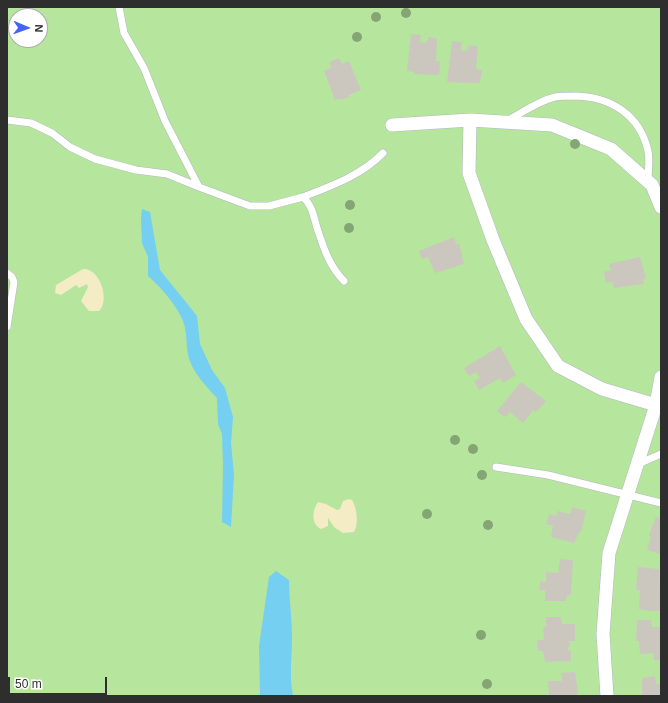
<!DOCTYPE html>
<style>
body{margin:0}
#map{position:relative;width:668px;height:703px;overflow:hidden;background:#efe9e1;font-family:Arial,sans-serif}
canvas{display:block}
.frame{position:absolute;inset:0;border:8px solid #2e2e2e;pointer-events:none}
.north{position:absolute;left:8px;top:8px;width:40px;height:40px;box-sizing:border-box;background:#fff;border:1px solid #ababab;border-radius:50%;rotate:92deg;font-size:11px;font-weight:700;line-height:16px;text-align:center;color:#2e2e2e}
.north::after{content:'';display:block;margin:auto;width:14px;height:18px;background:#4264fb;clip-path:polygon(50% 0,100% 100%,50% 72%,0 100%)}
.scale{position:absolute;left:8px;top:677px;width:99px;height:18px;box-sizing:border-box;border:2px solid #2e2e2e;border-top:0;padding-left:5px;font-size:12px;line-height:14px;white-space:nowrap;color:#2e2e2e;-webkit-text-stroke:3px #fff;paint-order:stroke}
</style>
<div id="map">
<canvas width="668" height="703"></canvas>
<div class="frame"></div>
<div class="north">N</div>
<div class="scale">50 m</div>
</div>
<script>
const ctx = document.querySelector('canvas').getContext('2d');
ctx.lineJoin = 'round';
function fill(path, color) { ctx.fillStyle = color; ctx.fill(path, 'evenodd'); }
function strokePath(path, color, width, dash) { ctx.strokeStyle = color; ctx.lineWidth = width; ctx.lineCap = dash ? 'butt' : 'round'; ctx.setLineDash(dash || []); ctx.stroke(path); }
const green = new Path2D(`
 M7,7H661V696H7ZM16,16H40V40H16Z`);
const sand = new Path2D(`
 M83,269C101,268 110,302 99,311H89L81,301L88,287L87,284L79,288L76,285L61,295L55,293L56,285Z
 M349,499L352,500C357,508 359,524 354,532L343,533L334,527L328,518V526L321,529C311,524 312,511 318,502L326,504L337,510L340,509L343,501Z`);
const water = new Path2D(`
 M142,209L150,212L160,270L197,316L200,344L212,370L225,388L233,417L231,443L234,475L231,527L222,522L223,464L222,434L218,424L217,398C206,386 192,372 188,355C186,346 187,337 185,328C182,311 161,287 148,276V257L142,243L141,218Z
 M276,571L289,580C289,599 292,618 292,637C292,657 289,676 293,696H260L259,646L269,577Z`);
const building = new Path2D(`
 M411,34L421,35L420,42L427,43L428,37L437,38L436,61H440L439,75L414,74V72L407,71Z
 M452,41L462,42L461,50L467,51L469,45L478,46L476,69L482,70L480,83L447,82Z
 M339,58L342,64L349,61L361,90L349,95V97L341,100L340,98L335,100L324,71L331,68L329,62Z
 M454,237L456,244L459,243L464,264L435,273L428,257L422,259L419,251Z
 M640,257L646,278L643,279L644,284L614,288L613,282L606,283L604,272L611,270L609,264Z
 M500,346L516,375L503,383L500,378L479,390L474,381L480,378L476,372L469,376L464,368Z
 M521,382L546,401L536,412L533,410L523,423L510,412L505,417L497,411Z
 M572,507L586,511L581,532H579L574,543L551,537L553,526L546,524L549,514L556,516L558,511L570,514Z
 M656,517L661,519V554L647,550L651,538L649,535Z
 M560,559L573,560L571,595H567L566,601H545V590H539L540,581L546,582V572L558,573Z
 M638,567L659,569L661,611H650L639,609L640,590H636Z
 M546,617H561L562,624H575V641H569L570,647H568V650L571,651V661L545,662L543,651H538L537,640H544L543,627H546Z
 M637,620H651L652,627H661V660H654V653L640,654L639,641H636Z
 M575,672L578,694L574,696H549L548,681H562L561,673Z
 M655,676L656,684L661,683V696H642V678Z`);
const service = new Path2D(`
 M119,7L124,33L144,68L165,121L199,187L250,206H269L303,197C313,206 314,219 318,231C324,249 330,267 344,281
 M7,120L31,123L52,133L70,147L95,159L136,170L167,174L199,187
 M508,120C522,113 538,101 555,97C561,96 569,96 576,96C611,97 640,115 648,151C650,160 648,172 648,182
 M303,197C331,186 362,175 383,153
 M7,273L12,277L14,282L7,327
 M638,464L661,454
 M496,467L548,475L661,503`);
const minor = new Path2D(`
 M470,120L469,173L493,240L526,319L558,366L602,389L656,405
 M392,125L470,120L552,125L611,149L652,185L661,207
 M607,696L603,634L609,553L656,405L661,377`);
const trees = [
 [406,13],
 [376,17],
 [357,37],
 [575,144],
 [350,205],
 [349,228],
 [455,440],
 [473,449],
 [482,475],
 [427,514],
 [488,525],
 [481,635],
 [487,684]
];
fill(green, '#b6e59e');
fill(sand, '#f3ecc5');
fill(water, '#75cff0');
fill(building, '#cbc7bf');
strokePath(service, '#b4b7c1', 8);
strokePath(minor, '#b4b7c1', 14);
strokePath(service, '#fff', 7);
strokePath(minor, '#fff', 13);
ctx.fillStyle = '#84a574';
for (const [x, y] of trees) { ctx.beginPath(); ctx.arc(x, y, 5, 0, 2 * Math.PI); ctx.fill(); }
</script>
